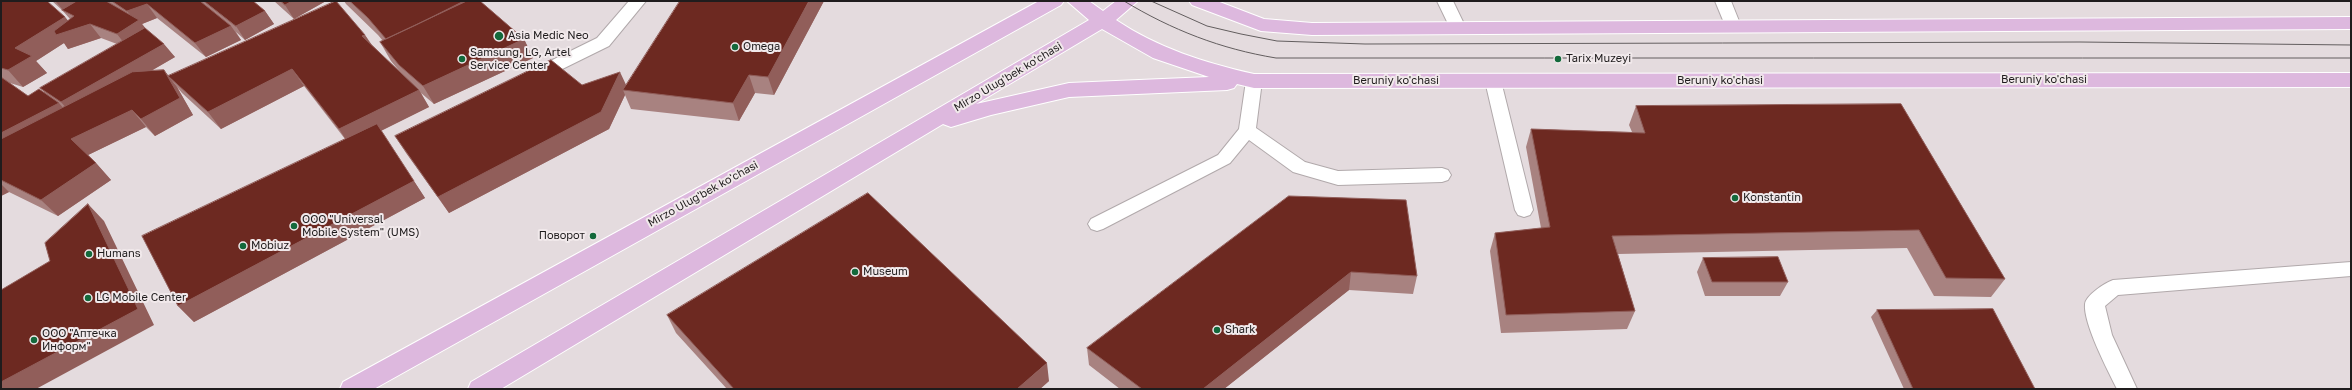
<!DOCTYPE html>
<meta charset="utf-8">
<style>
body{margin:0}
#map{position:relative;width:2352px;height:390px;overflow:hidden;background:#e4dbde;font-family:"Golos Text",sans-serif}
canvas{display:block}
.frame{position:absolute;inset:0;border:2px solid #1f1c1d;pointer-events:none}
</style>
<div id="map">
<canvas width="2352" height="390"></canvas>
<div class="frame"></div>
</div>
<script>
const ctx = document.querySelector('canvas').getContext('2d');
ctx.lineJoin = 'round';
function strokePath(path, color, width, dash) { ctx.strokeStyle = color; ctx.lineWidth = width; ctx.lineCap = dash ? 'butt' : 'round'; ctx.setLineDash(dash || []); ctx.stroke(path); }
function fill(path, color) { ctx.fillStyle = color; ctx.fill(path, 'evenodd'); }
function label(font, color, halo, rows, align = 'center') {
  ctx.font = font + ' "Golos Text",sans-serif'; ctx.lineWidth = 4; ctx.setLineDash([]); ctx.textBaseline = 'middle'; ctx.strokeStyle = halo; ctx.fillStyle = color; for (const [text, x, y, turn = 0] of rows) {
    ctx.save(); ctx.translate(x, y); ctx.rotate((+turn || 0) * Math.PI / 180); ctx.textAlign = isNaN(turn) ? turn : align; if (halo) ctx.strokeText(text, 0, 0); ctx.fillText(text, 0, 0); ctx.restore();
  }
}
const service = new Path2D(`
 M629,1H646L609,46L542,79H530L528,75L530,71L597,38Z
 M1437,1H1453L1466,28L1464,32H1452Z
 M1715,1H1731L1741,26L1739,30H1727Z
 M1254,75L1260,77L1262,81L1256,128L1305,162L1338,171L1442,168L1448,170L1451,175L1448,180L1442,182L1338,185L1293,172L1249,140L1230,163L1103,229L1097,231L1091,229L1088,224L1091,219L1218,155L1239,129L1246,81L1248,77Z
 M1493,75L1499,77L1501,81L1533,210L1530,215L1524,217L1518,215L1515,210L1485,81L1487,77Z
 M2351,262V276L2118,295L2105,306L2112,335L2137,389H2117C2108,371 2083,323 2085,304C2086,295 2105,283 2113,280Z`);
const primary = new Path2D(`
 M1039,1H1064L1061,5L374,389H340L343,382Z
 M1067,1H1089L1103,11L1116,1H1138L1116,20C1158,48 1205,63 1254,74L2351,73V87L1254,88L1237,84L1234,88L1227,90L1069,97L991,115L951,127L943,124L501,389H468L471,382L1089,20ZM1102,29L1153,58L1209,77L1069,83L976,104Z
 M1189,1H1217L1264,19L1312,23L2351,17V29L1312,35L1261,31L1192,5Z`);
const tram = new Path2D(`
 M1124,1C1172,30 1221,49 1276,58H2351
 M1151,1L1207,26L1241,34L1277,41L1365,44L2080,42L2351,45`);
const wall = new Path2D(`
 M1,1L65,17L68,21L70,19L62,10L52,1H253L265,11L274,24L245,40L236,32L241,40L206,57L157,18L142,24L146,29L175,57L151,71L164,70L177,87L193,115L155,136L146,127L88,155L96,163L111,180L58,216L9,192L1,196ZM101,38L117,44L40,88L44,92L28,96L10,83L23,87L47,73L36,61L64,43L68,49Z
 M274,1H326L294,19Z
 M344,1H480L524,39L533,58L434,104L421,93L429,107L381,131L425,198L194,322L178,306L345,139L304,86L221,129L182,93L168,76L365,35L372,45L400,72L391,61L380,42L383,41L378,35L346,4Z
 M824,1L774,95L755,93L739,121L631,109L625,95L609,129L449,213L406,153L395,136L626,86Z
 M1901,104L2005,279L1991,297L1934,296L1907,248L1618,254L1635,311L1627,329L1501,333L1490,251L1495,233L1541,228L1526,147L1531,129L1632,132L1629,125L1636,106Z
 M1289,196L1417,276L1413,294L1349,290L1224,389H1120L1089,365L1087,348Z
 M1703,258L1788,282L1780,296H1705L1697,272Z
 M1877,310L2035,389H1904L1871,317Z
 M667,315L1049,381L1040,389H727L676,333Z`);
const shadedWall = new Path2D(`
 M59,1H81L63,10L56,2Z
 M292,1H326L294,19L285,5Z
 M464,1H477L386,40Z
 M809,1H824L774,95L768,77Z
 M147,4L157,18L142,24L150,34L128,48L117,34L136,22L127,11Z
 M265,11L274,24L245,40L236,26Z
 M65,17L75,29L90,24L101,38L68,49L64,43L36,61L47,73L23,87L8,70L15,48Z
 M231,26L241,40L206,57L195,43Z
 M365,35L376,52L362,36Z
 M524,39L533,58L434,104L423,86Z
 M164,44L175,57L73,116L61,102Z
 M292,69L304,86L221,129L208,112Z
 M164,70L177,87L193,115L155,136L141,119Z
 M620,72L628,89L623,90L625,95L609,129L449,213L438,197Z
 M749,75L755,93L739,121L733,103Z
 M419,90L429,107L350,146L339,129Z
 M59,103L71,117L1,148V133Z
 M132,110L146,127L86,156L71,139Z
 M96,163L111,180L58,216L41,200Z
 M414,181L425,198L194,322L178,306Z
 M1,184L9,192L1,196Z
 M88,204L104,221L154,325L36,389H1V382Z
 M1351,272L1349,290L1224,389H1203Z
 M1047,363L1049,381L1040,389H1017Z`);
const building = new Path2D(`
 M1,1H47L65,17L15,48L32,56L8,70L1,68Z
 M77,1H106L139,20L117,34L90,24L56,35L54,31L74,16L62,10Z
 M112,1H200L231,26L195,43L147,4L127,11Z
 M204,1H253L265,11L236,26Z
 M281,1H292L285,5Z
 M336,1L365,35L362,36L419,90L339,129L292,69L208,112L168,76Z
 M350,1H464L416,25L386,39L368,18Z
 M467,1H480L524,39L423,86L399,65L380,42Z
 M680,1H809L768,77L749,75L733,103L623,90Z
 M145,28L164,44L61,102L40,88Z
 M551,60L582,85L620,72L601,112L438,197L395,136Z
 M164,70L180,98L141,119L132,110L71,139L96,163L41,200L1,180V139L132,72Z
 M1,77L28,96L39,89L59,103L1,133Z
 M1901,104L2005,279L1946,278L1919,230L1612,236L1635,311L1506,315L1495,233L1550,227L1531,129L1645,133L1636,106Z
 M377,124L414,181L178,306L142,236Z
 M868,193L1047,363L1017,389H734L667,315Z
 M1289,196L1406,200L1417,276L1351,272L1203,389H1142L1087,348Z
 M88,204L138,309L1,382V290L50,261L45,243Z
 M1778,257L1788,282H1712L1703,258Z
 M1993,309L2035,389H1913L1877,310Z`);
const markers = [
 [499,36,5,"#13693b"],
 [735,47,4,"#13693b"],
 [462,59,4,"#13693b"],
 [1558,59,4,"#13693b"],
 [1735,198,4,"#13693b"],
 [294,226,4,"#13693b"],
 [593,236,4,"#13693b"],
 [243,246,4,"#13693b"],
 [89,254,4,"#13693b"],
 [855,272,4,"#13693b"],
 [88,298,4,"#13693b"],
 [1217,330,4,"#13693b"],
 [34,340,4,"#13693b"]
];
const poiNames = [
 ["Asia Medic Neo",508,36],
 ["Omega",743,47],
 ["Samsung, LG, Artel",470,53],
 ["Service Center",470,66],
 ["Tarix Muzeyi",1566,59],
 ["Konstantin",1743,198],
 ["ООО \"Universal",302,220],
 ["Mobile System\" (UMS)",302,233],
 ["Поворот",585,236,"right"],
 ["Mobiuz",251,246],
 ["Humans",97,254],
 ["Museum",863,272],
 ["LG Mobile Center",96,298],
 ["Shark",1225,330],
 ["OOO \"Аптечка",42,334],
 ["Информ\"",42,347]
];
const streetNames = [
 ["Mirzo Ulug'bek ko'chasi",1008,77,-31],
 ["Beruniy ko'chasi",2044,80],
 ["Beruniy ko'chasi",1396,81],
 ["Beruniy ko'chasi",1720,81],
 ["Mirzo Ulug'bek ko'chasi",703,194,-29]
];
strokePath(service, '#b1a9ab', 2);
strokePath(primary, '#fff', 2);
fill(service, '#fff');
fill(primary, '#ddb8de');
strokePath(tram, '#625d5e', 1);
fill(wall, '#a88280');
fill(shadedWall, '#915e5a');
fill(building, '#6d2921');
strokePath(building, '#915e5a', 1);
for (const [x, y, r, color] of markers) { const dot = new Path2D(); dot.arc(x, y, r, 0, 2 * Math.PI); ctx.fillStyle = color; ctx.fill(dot); strokePath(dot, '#f1e9eb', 1.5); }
label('11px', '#1f1c1d', '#f1e9eb', poiNames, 'left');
label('11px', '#1f1c1d', '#f1e9eb', streetNames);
</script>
